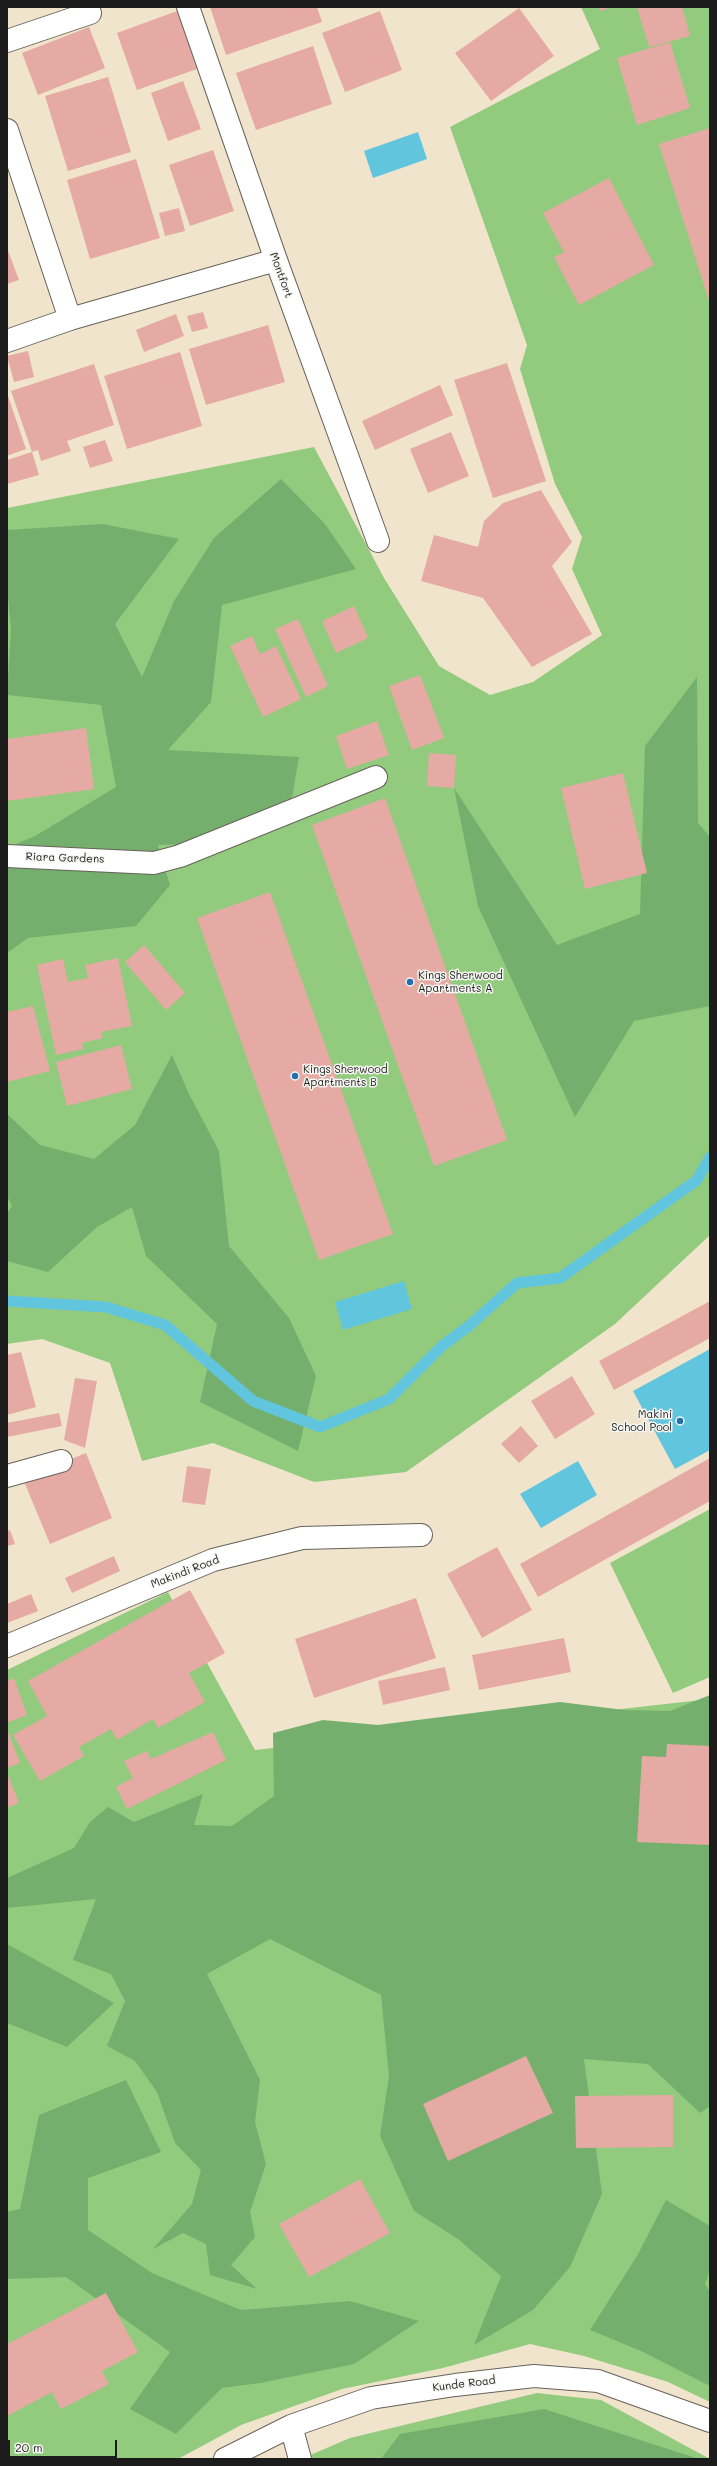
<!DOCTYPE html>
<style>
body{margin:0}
#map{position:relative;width:717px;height:2466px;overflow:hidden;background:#f1e4cc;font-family:Mali,sans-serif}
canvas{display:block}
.frame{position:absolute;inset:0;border:8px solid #1c1c1c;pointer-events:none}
.scale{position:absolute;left:8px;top:2440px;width:109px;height:18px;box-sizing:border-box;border:2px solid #1c1c1c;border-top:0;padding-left:5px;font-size:12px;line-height:14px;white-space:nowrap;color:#1c1c1c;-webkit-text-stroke:3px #f6f6f2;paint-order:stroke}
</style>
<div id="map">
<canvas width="717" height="2466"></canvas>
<div class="frame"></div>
<div class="scale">20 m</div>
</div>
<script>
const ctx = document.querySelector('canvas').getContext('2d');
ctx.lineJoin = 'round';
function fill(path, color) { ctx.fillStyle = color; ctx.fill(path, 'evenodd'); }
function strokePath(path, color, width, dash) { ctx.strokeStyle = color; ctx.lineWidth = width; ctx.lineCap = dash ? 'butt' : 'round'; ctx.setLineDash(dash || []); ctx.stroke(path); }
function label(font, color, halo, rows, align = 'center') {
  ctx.font = font + ' Mali,sans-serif'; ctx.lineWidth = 3; ctx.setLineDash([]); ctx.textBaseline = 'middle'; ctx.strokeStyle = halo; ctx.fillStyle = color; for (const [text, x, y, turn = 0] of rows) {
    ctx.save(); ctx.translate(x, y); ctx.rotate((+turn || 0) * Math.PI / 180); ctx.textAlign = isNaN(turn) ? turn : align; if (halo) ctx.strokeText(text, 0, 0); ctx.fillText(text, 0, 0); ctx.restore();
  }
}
const green = new Path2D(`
 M581,7H710V1235L615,1324L406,1472L314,1482L213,1443L142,1461L110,1363L42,1339L7,1344V508L314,447L384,578L439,666L490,695L533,682L602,635L572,569L582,537L555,484L520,369L527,345L450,127L600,49Z
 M710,1509V1677L673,1693L610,1563Z
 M168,1592L255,1750L710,1699V2402L668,2382L584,2356L530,2344L443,2368L342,2389L241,2425L178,2459H7V1670Z
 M537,2393L601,2400L710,2459H301L350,2438Z`);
const forest = new Path2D(`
 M281,479L325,524L356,569L222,605L211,702L168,750L299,757L288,821L202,844L158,845L170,885L136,926L28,938L7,953V848L35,836L116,787L101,705L7,695L11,629L7,588V530L103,524L179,539L115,624L142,677L174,601L214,538Z
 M697,677L698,823L710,837V1006L634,1021L575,1117L478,906L454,788L557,945L640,914L645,746Z
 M172,1055L189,1094L219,1151L229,1246L289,1318L316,1376L298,1451L200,1402L217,1324L146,1256L132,1207L97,1227L48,1272L7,1261V1213L12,1206L7,1196V1114L40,1145L94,1159L135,1125Z
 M710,1695V2106L700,2113L648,2064L584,2059L602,2194L570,2267L533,2310L474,2345L501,2276L458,2239L414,2211L380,2136L389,2076L381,1995L270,1939L207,1974L260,2080L255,2122L266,2164L250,2212L255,2237L231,2265L257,2289L210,2275L206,2244L183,2233L153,2249L192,2204L201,2170L175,2143L157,2092L135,2061L107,2046L125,2001L111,1974L73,1960L96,1899L7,1908V1878L74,1848L90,1822L108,1807L134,1822L203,1794L194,1825L232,1826L274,1796L273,1733L323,1720L378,1725L560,1702L624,1710L670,1711Z
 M7,1944L114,2003L67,2047L7,2023Z
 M126,2080L161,2152L88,2178V2230L152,2273L241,2310L350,2301L419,2321L354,2364L260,2383L222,2388L176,2434L130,2409L170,2352L66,2277L7,2279V2212L20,2209L39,2115Z
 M666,2200L710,2226V2269L705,2284L710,2292V2386L641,2351L590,2330L637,2256Z
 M544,2409L699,2459H381L400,2434Z`);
const water = new Path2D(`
 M418,132L427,159L373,178L364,151Z
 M404,1281L412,1309L343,1330L335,1302Z
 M710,1349V1450L675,1469L633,1391Z
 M578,1461L597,1495L541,1528L520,1494Z`);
const stream = new Path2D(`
 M7,1301L106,1307L165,1325L253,1401L320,1427L389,1399L442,1346L470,1325L517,1283L560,1278L697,1180L710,1157`);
const building = new Path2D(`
 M210,7H317L322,22L226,55Z
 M599,7H612L600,11Z
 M637,7H682L690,36L649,47Z
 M519,8L554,56L491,101L455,53Z
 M177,11L197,69L137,90L117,33Z
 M380,11L402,70L345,92L322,33Z
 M89,27L105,68L38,95L22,53Z
 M670,42L690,108L637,125L617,58Z
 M313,46L332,104L256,130L236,73Z
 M108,77L131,152L68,171L45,96Z
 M183,81L201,129L168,141L151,93Z
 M710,128V304L659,144Z
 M213,150L234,211L190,226L169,165Z
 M136,159L160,238L90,259L67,180Z
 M609,178L654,265L579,305L554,257L564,252L543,213Z
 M179,208L185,231L165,236L159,213Z
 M7,248L19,280L7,284Z
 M203,312L208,328L192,332L187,316Z
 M176,314L184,336L144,352L136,330Z
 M268,325L285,382L206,405L189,349Z
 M28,351L34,377L14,382L7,356Z
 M180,352L202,426L127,449L104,376Z
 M507,363L546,481L493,498L454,380Z
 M94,364L114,425L67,441L71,451L41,461L38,450L32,452L11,391Z
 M440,385L453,415L375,450L362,421Z
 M7,393L26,449L7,456Z
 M451,432L469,476L428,493L410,449Z
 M105,440L113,461L90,468L83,447Z
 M32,452L39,475L7,484V460Z
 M541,490L572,542L552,566L592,634L532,667L483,598L421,581L434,535L478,547L484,521L503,503Z
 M354,606L368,638L336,653L322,621Z
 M298,619L328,686L306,697L275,629Z
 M252,636L260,654L276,646L301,699L263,717L230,646Z
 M420,675L444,738L412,750L389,686Z
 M377,721L389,755L347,769L336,736Z
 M86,728L94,789L7,801V739Z
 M429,753L456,755L454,788L427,786Z
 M623,773L647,873L585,889L561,788Z
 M385,798L507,1140L434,1166L312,825Z
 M270,892L393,1234L319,1260L197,918Z
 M144,945L185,993L166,1010L125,962Z
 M118,958L132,1026L101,1032L103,1038L82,1043L83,1049L56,1055L37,965L63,959L68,982L88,978L85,965Z
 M33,1006L50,1071L7,1082V1012Z
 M121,1045L132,1089L67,1106L56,1062Z
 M710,1301V1338L614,1390L599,1361Z
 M21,1352L36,1407L7,1415V1355Z
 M572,1376L595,1414L555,1439L531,1401Z
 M75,1378L97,1381L85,1448L64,1440Z
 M59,1413L62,1426L7,1437V1423Z
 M521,1426L538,1446L519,1463L501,1444Z
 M86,1453L112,1518L50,1544L23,1479Z
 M710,1458V1501L538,1597L520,1564Z
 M187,1466L211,1469L205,1505L182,1502Z
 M10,1530L15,1544L7,1546V1531Z
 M497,1547L532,1610L482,1638L447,1574Z
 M114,1556L120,1571L72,1593L65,1578Z
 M190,1590L225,1653L189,1673L205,1702L158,1728L153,1719L117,1740L111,1729L79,1747L84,1756L40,1781L13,1735L47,1716L28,1681Z
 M31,1594L38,1611L7,1623V1604Z
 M416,1598L436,1658L314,1698L295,1639Z
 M564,1638L571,1672L479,1690L472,1655Z
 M445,1667L450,1690L383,1705L378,1681Z
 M14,1678L27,1715L7,1723V1681Z
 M7,1729L20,1763L7,1768Z
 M213,1732L226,1760L127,1809L116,1787L133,1778L124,1761L147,1751L151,1759Z
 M667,1744L710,1746V1845L637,1842L642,1756L666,1757Z
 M7,1773L19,1803L7,1808Z
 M526,2056L553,2113L448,2161L423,2104Z
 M673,2095V2147L576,2148L575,2096Z
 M360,2179L390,2233L309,2277L279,2224Z
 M106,2293L138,2352L102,2371L109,2384L61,2409L52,2392L7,2416V2344Z`);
const minor = new Path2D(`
 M188,7L276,260L378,541
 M7,41L90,13
 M7,130L70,319
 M7,341L70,319L276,260
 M7,856L154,863L180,856L376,777
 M7,1476L61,1461
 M7,1646L213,1560L302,1538L421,1535
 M291,2426L300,2459
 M225,2459L291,2426L371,2398L455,2385L534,2376L598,2381L710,2421`);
const markers = [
 [410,982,4,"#1f6fb2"],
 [295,1076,4,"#1f6fb2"],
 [680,1421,4,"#1f6fb2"]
];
const streetNames = [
 ["Montfort",281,275,70],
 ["Riara Gardens",65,858,2],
 ["Makindi Road",185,1572,-21],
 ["Kunde Road",464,2384,-7]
];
const poiNames = [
 ["Kings Sherwood",418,976],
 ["Apartments A",418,989],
 ["Kings Sherwood",303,1070],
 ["Apartments B",303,1083],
 ["Makini",672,1415,"right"],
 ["School Pool",672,1428,"right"]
];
fill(green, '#92cb7e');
fill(forest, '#75af6d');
fill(water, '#61c5de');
strokePath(stream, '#61c5de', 11);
fill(building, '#e5aaa4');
strokePath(minor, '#67625a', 24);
strokePath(minor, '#fff', 22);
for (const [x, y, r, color] of markers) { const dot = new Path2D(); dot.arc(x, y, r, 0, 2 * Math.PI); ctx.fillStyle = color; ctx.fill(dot); strokePath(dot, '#f6f6f2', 1.5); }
label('11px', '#1c1c1c', '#f6f6f2', streetNames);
label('11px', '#1c1c1c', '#f6f6f2', poiNames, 'left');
</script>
